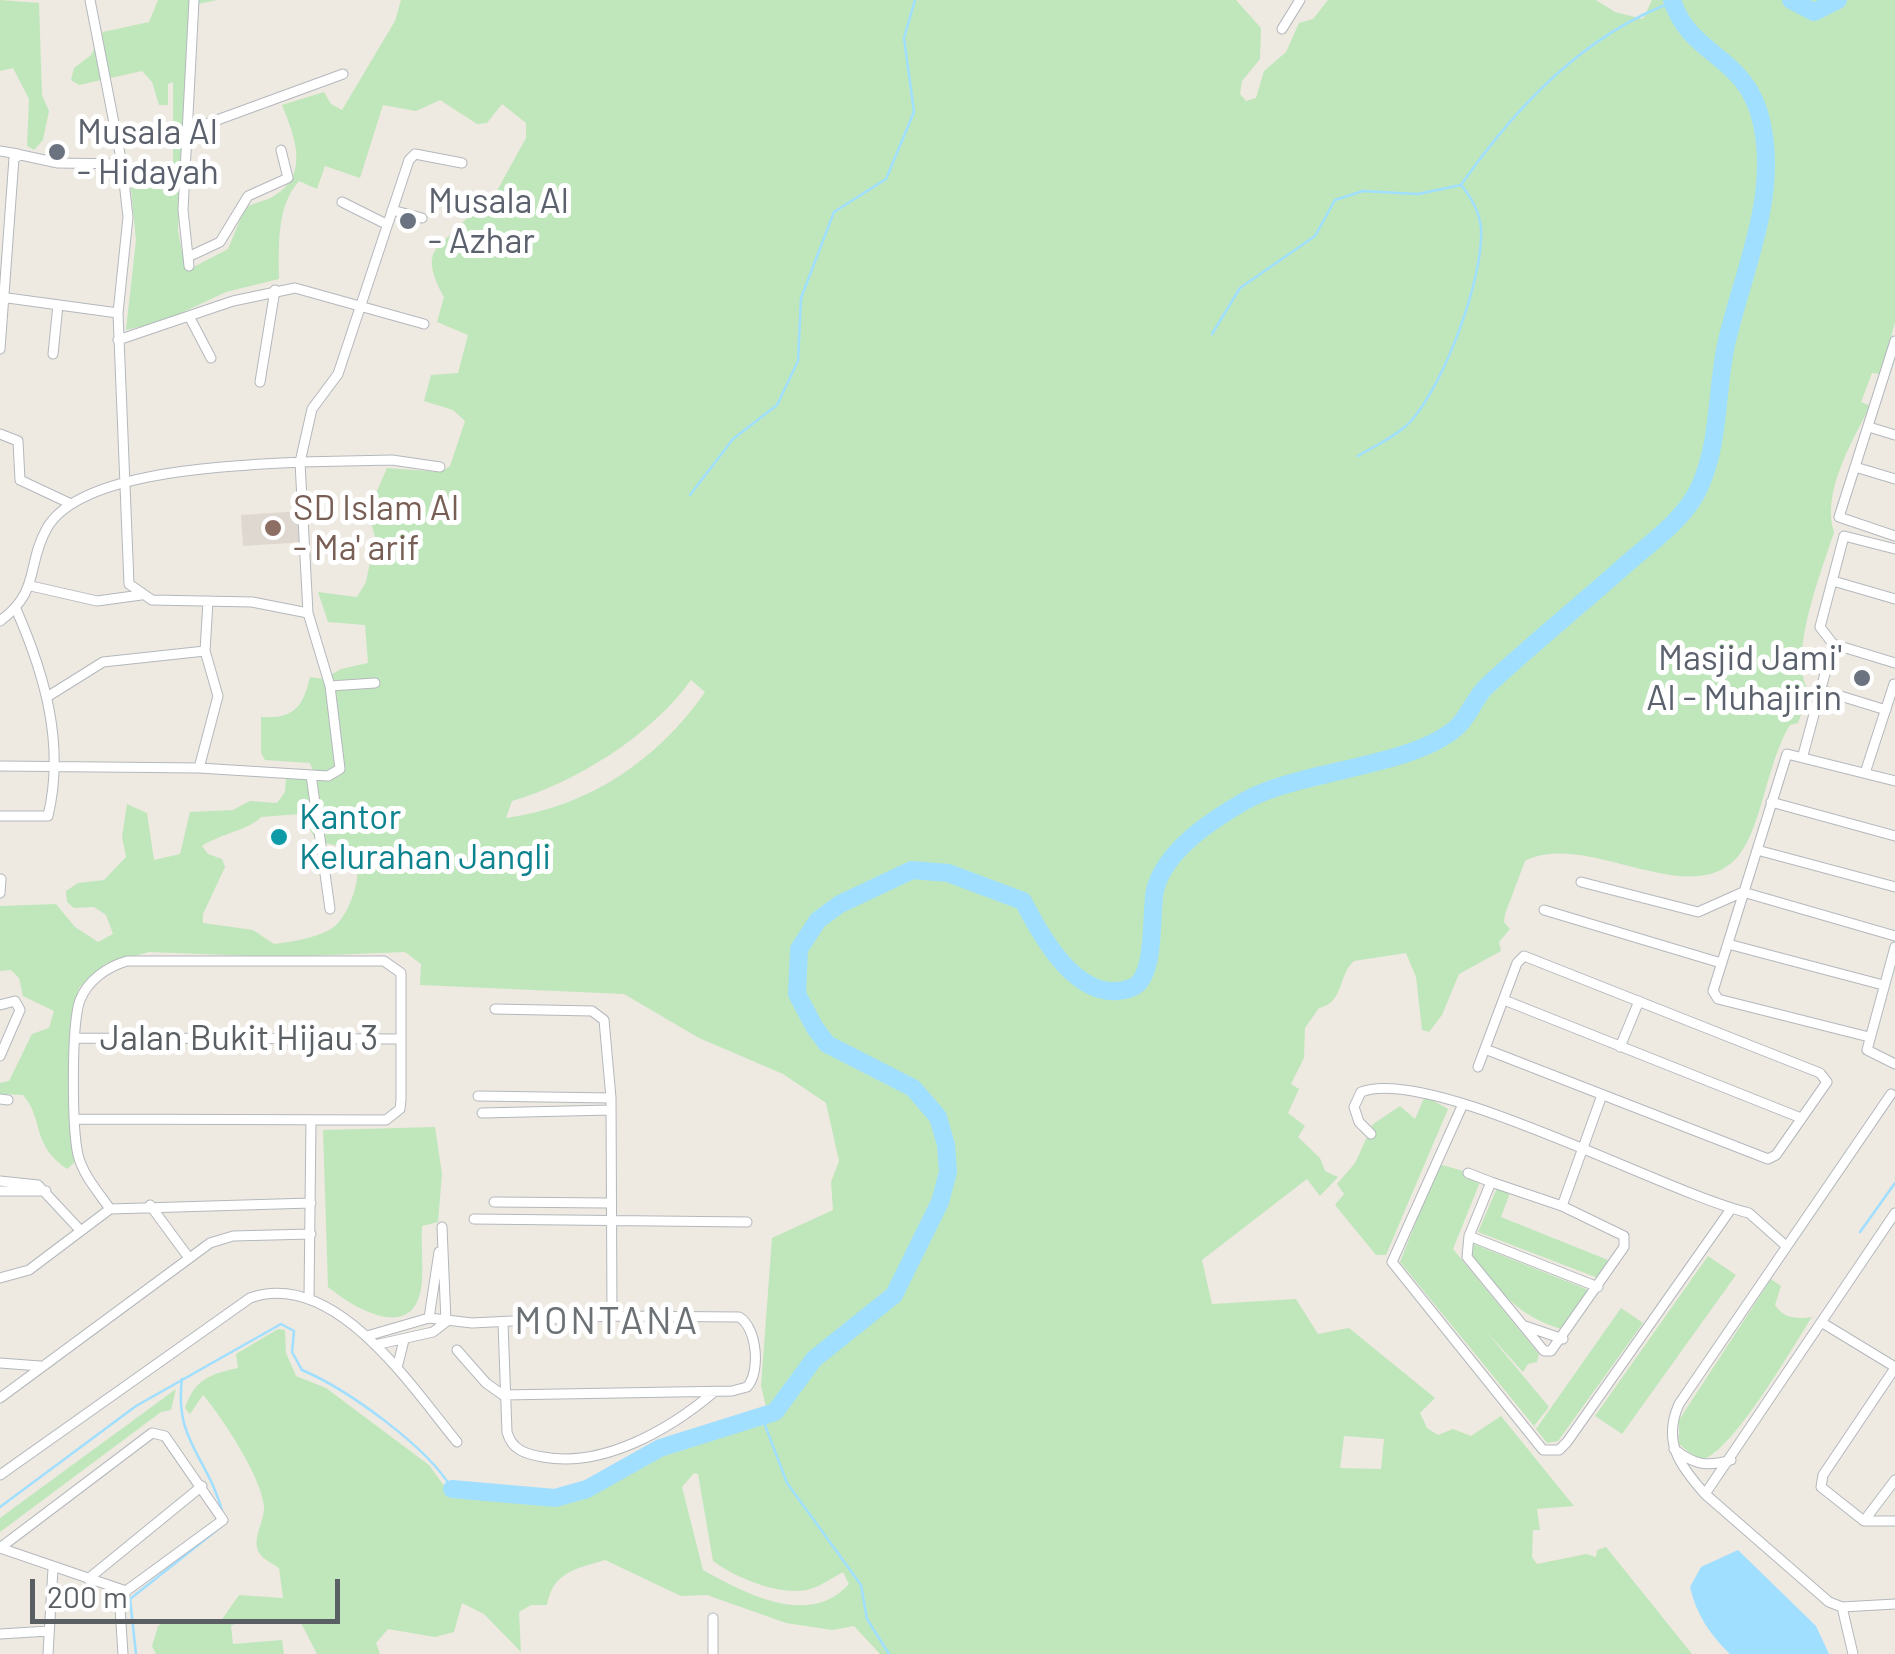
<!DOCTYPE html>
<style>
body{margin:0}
#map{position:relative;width:1895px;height:1654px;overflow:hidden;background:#eee9e1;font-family:Barlow,sans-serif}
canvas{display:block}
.scale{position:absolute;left:30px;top:1579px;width:310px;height:45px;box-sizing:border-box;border:5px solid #5a5f63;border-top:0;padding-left:12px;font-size:30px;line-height:35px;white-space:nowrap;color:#5a5f63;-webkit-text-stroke:8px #fff;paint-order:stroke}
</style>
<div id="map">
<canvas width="1895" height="1654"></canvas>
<div class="scale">200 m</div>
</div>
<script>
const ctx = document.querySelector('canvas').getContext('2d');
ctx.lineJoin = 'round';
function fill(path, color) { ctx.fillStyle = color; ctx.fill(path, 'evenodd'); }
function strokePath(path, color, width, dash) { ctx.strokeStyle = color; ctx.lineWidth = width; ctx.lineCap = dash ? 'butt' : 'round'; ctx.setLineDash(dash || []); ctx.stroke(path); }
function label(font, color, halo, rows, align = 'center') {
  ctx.font = font + ' Barlow,sans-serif'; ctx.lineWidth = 10; ctx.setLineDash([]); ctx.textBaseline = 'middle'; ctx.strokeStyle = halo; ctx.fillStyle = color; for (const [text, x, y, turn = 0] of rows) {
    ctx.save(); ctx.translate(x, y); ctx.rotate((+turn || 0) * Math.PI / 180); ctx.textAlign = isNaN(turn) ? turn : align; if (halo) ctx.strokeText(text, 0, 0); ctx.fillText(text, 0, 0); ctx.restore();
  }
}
const education = new Path2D(`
 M302,511L304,542L243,546L241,515Z`);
const green = new Path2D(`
 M0,0L39,3L42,95L49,111L43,140L34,150L27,146L29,99L13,68L0,71Z
 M158,0H217L189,6L178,231L186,271L228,249L245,208C254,202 265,202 274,196C310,174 295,138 282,105L324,92L331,104L342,110L395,21L401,0H1236L1261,28L1260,59L1242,81L1240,94L1246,101L1256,98L1264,71L1286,52L1299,23L1313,19L1328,0H1596L1615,12L1643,19L1652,0H1895V323L1880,374L1872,373L1861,402L1870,406C1853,440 1821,493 1834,532C1822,571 1787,656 1809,692L1798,723L1790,725C1767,762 1762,826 1739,855C1692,914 1586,829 1525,861L1505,914L1504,922L1510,929L1499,942L1501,951L1459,974L1442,1015L1429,1032L1422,1030L1416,977L1406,953L1354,961C1338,975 1344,1003 1319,1008L1305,1028L1304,1058L1291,1084L1299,1089L1288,1113L1305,1126L1298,1137L1320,1158L1325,1171L1338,1177L1320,1196L1307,1179L1202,1260L1212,1304L1296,1299L1318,1334L1349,1328L1435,1398L1420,1413L1427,1428L1438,1435L1453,1429L1471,1436L1501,1416L1574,1506L1537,1509L1540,1530H1533L1532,1557L1537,1564L1586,1554L1596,1557L1597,1550L1606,1547L1692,1654H880L854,1626L832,1630L786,1623L707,1595L681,1596L605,1560C575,1569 553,1572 547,1605H531L519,1612L521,1652L484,1614L462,1603L454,1632L435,1637L388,1629L376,1643L380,1654H317L300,1621L243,1619L231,1626L233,1644L282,1640L284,1654H156L152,1646L158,1626L165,1621L220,1622L239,1595L283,1598L279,1568C273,1564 263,1559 260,1554C250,1539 265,1522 264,1507C262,1478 222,1417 203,1395L190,1414L185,1408C195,1379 210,1374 238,1368L236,1354L278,1329L285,1330L286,1353L296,1376L326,1388L429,1465L450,1494L478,1492L555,1503L767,1411L761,1386L772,1238L833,1210L831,1182L839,1161L826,1103L783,1074L699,1038L624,994L420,985L421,964L405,952L279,957L149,952L105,964L79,988L72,1023L75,1153L74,1163L67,1169C30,1143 45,1121 23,1095L0,1094V1083L9,1081L32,1034L49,1028L54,1011L23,996L19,978L11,970L0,971V906L56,904L75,927L98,942L113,934L106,915L94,907L74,908L67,902L66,891L78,883L104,880L126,857L122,837L127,804L147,813L154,860L180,854L190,812L233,810L250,801L277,803L285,792L286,777L317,780L310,763L265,760L261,753V717C294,719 303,707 310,677L324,679L341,669L368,663L365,625L328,622L318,592L357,597L366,582L375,537L368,512L387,468L441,472L450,466L465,421L453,410L424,401L431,375L458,373L468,335L437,322L444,297C415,244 444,249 470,214L483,216L526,138V123L502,104L487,123L477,124L440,100L416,111L383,105L360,178L325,166L317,189L299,181C276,207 279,246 279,279L226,292L164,321L126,330L136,240L129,169L173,166V82L168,84V105H159L152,82L142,71L79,85L71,80L74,68L91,55L103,32L149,22ZM691,680L705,692C658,760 588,807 506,818L512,801C575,783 652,735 691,680ZM300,814L317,841C326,844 340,845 348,850C370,863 349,916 334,927C321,937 291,942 274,944L253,930L203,923V914L225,867L222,859L208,854L202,846C220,834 251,829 261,817ZM1344,1436L1384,1439L1381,1469L1340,1468ZM694,1473L698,1474L713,1561C736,1578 777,1595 806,1590C818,1588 832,1578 843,1572L849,1584C810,1628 746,1594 703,1570L682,1487Z
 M1425,1096L1448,1109L1386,1255H1376L1335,1205L1344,1194L1337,1184L1355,1163L1373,1124L1400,1106L1415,1119Z
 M435,1127L442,1174L438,1222L422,1226C421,1244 423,1263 422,1281C417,1345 356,1310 328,1287L323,1130Z
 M1439,1164L1463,1171L1465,1178L1480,1182L1453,1249L1539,1354L1537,1362L1528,1364L1523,1372L1485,1330L1549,1407L1534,1426L1400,1262Z
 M1497,1188L1510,1193L1501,1217L1608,1260L1598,1278L1478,1232Z
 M1471,1243L1586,1289L1587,1292L1561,1329C1513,1314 1499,1289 1469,1251Z
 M1708,1256L1736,1275L1622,1434L1595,1416Z
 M1771,1279L1781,1286L1775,1305C1784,1319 1797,1319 1812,1317C1793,1346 1729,1459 1699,1460L1679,1444V1420Z
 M1621,1308L1643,1323L1558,1441L1547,1443L1536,1429Z
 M176,1389L171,1410L161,1412L0,1532V1518Z`);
const water = new Path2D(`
 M1738,1550L1816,1626L1829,1654H1730C1710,1635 1696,1614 1690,1587L1701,1567Z`);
const stream = new Path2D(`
 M1212,334L1240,288L1315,236L1335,200L1363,191L1418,194L1461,185C1515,108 1583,35 1673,2
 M1358,456C1374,446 1397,436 1410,422C1444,385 1484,278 1481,228C1479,211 1472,199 1462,186
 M690,495L733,439L777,405L798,361L801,298L834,212L886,179L914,112L904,38L915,0
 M1860,1232L1895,1183
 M182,1379C174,1442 208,1456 223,1514
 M762,1417L787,1483L861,1585L867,1619L889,1654
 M0,1507L136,1406L281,1324L294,1331L292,1352L302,1370C347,1389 428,1447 452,1489
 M136,1654L130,1599L222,1526`);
const river = new Path2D(`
 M1791,0L1814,12L1838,0
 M452,1489L555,1498L587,1489L660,1448L775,1412L814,1359L894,1295L940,1202L948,1172L946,1145L938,1117L913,1088L827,1044L815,1028L797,994L799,949L818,920L840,904L912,870L948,873L1023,901C1041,936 1079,1007 1131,988C1157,979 1150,914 1155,890C1165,851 1209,822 1243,802C1297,770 1410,768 1456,728C1469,717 1474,698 1487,686C1531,645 1578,607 1623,567C1650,543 1685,520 1700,486C1720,441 1716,392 1726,345C1742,273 1778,200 1762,124C1747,53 1691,59 1672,0`);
const street = new Path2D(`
 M1282,29L1300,0
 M187,131L343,74
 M0,151L18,154
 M342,202L386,224
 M392,210L422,218
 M188,257L220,242L248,196L288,178L281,150
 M189,266L183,210L194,0
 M0,297L118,313
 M190,318L211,358
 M118,340L233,301L295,288L424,324
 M1895,341L1839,517L1895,536
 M0,349L14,158L21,155L58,163L122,164
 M53,354L58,305
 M260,382L275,290
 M1869,427L1895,435
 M0,434L18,441L20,480L69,503
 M1855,467L1895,479
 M1895,549L1844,536L1820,627L1833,644L1895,663
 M1833,581L1895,599
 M31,586L97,601L141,595
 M308,613L300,462L392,460L440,467
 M0,621C41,591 26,565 47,528C81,469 237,466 300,462L312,409L338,374L409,160L415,154L462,163
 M330,686L375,683
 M1821,690L1886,710
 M47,697L103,662L205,651
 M1803,755L1833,644
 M0,766L199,768L328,776L340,769L330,686L308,613L252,602L152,600L129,584L118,313L128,217L122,164L90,0
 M199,768L218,696L205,651L208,601
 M1865,773L1894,684
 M311,775L330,909
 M1771,802L1895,836
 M0,816H48C65,745 45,675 16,609
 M1757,850L1895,887
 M1581,882L1698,912L1743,892L1895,936
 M0,893L1,879
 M1544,910L1721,963
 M1728,944L1883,985
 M1895,947L1867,1050L1895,1064
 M1504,1000L1801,1118
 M0,1005L15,1001L20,1010L0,1056
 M495,1009L592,1011L604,1020L611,1098L612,1316
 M1869,1037L1718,999L1713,991L1787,754L1895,781
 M76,1038L401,1039
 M1620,1047L1639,1001
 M1478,1067L1517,963L1524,956L1820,1073L1827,1082L1776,1155L1768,1159L1485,1049
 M478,1096L611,1098
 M0,1099L8,1100
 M1463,1104L1392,1262L1543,1450H1559L1567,1442L1731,1209
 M482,1113L610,1110
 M75,1119L386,1120L400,1109L401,1100V973L384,961H127C107,967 88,980 80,1000C71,1025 72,1128 78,1155C83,1175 99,1193 110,1209
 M1371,1134L1359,1122L1354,1107L1361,1092C1430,1065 1665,1193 1749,1213L1785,1245
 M1468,1173L1491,1182
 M0,1181L38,1185L80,1230
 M1491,1182L1562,1206L1624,1236V1247L1551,1351H1544L1467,1257L1469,1236Z
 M0,1191H46
 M494,1202L608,1203
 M150,1205L189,1258
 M1562,1206L1602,1095
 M1895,1213L1705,1494L1829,1602L1842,1607L1895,1604
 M474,1219L747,1222
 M1469,1236L1598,1287
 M0,1278L29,1270L110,1209L311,1203
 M309,1297L311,1120
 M429,1318L472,1323L612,1316L739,1317C757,1327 761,1372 747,1387L732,1391L503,1395L486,1383L457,1350
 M429,1318L439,1252
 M1821,1322L1895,1367
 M503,1323L507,1432C512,1450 525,1454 543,1457C603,1468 669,1430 714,1392
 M1525,1326L1563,1339
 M367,1336L429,1318
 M375,1345L433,1332L446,1322L442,1227
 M0,1363L40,1366
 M397,1368L404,1340
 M1895,1368L1823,1475L1821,1487L1864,1521H1895
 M0,1398L210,1243L233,1236L311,1234
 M1674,1449C1695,1465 1706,1467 1731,1460
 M0,1475L250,1298C334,1268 411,1386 457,1442
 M1705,1494C1680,1466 1662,1442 1679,1404L1891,1094
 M1864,1521L1895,1480
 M0,1548L152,1433L165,1436L223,1520L126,1591L120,1608L123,1654
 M0,1548L126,1591
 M88,1579L202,1486
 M1842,1607L1853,1654
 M0,1634L49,1631
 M48,1654L53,1568
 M713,1654V1618`);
const markers = [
 [57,152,10,"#6b7280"],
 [408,221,10,"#6b7280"],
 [273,528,10,"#8d6e63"],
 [1862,678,10,"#6b7280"],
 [279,837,10,"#0f9aa8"]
];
const worshipNames = [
 ["Musala Al",77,132],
 ["- Hidayah",77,172],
 ["Musala Al",428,201],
 ["- Azhar",428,241],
 ["Masjid Jami'",1842,658,"right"],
 ["Al - Muhajirin",1842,698,"right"]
];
const educationNames = [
 ["SD Islam Al",293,508],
 ["- Ma' arif",293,548]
];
const cultureNames = [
 ["Kantor",299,817],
 ["Kelurahan Jangli",299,857]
];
const streetNames = [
 ["Jalan Bukit Hijau 3",239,1038]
];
const neighbourhoodNames = [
 ["MONTANA",607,1321]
];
fill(education, '#ded8d0');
fill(green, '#c0e7bc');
fill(water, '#a0dfff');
strokePath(stream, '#a0dfff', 2.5);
strokePath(river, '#a0dfff', 18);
strokePath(street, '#b4b8bd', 11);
strokePath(street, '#fff', 9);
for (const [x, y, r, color] of markers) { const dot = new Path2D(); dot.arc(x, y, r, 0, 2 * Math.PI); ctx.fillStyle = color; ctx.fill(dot); strokePath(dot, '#fff', 4); }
label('35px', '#5b616d', '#fff', worshipNames, 'left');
label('35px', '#785e54', '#fff', educationNames, 'left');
label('35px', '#0d838f', '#fff', cultureNames, 'left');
label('35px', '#5a5f63', '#fff', streetNames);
ctx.letterSpacing = '2.5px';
label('38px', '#6b7175', '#fff', neighbourhoodNames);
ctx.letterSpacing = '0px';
</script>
